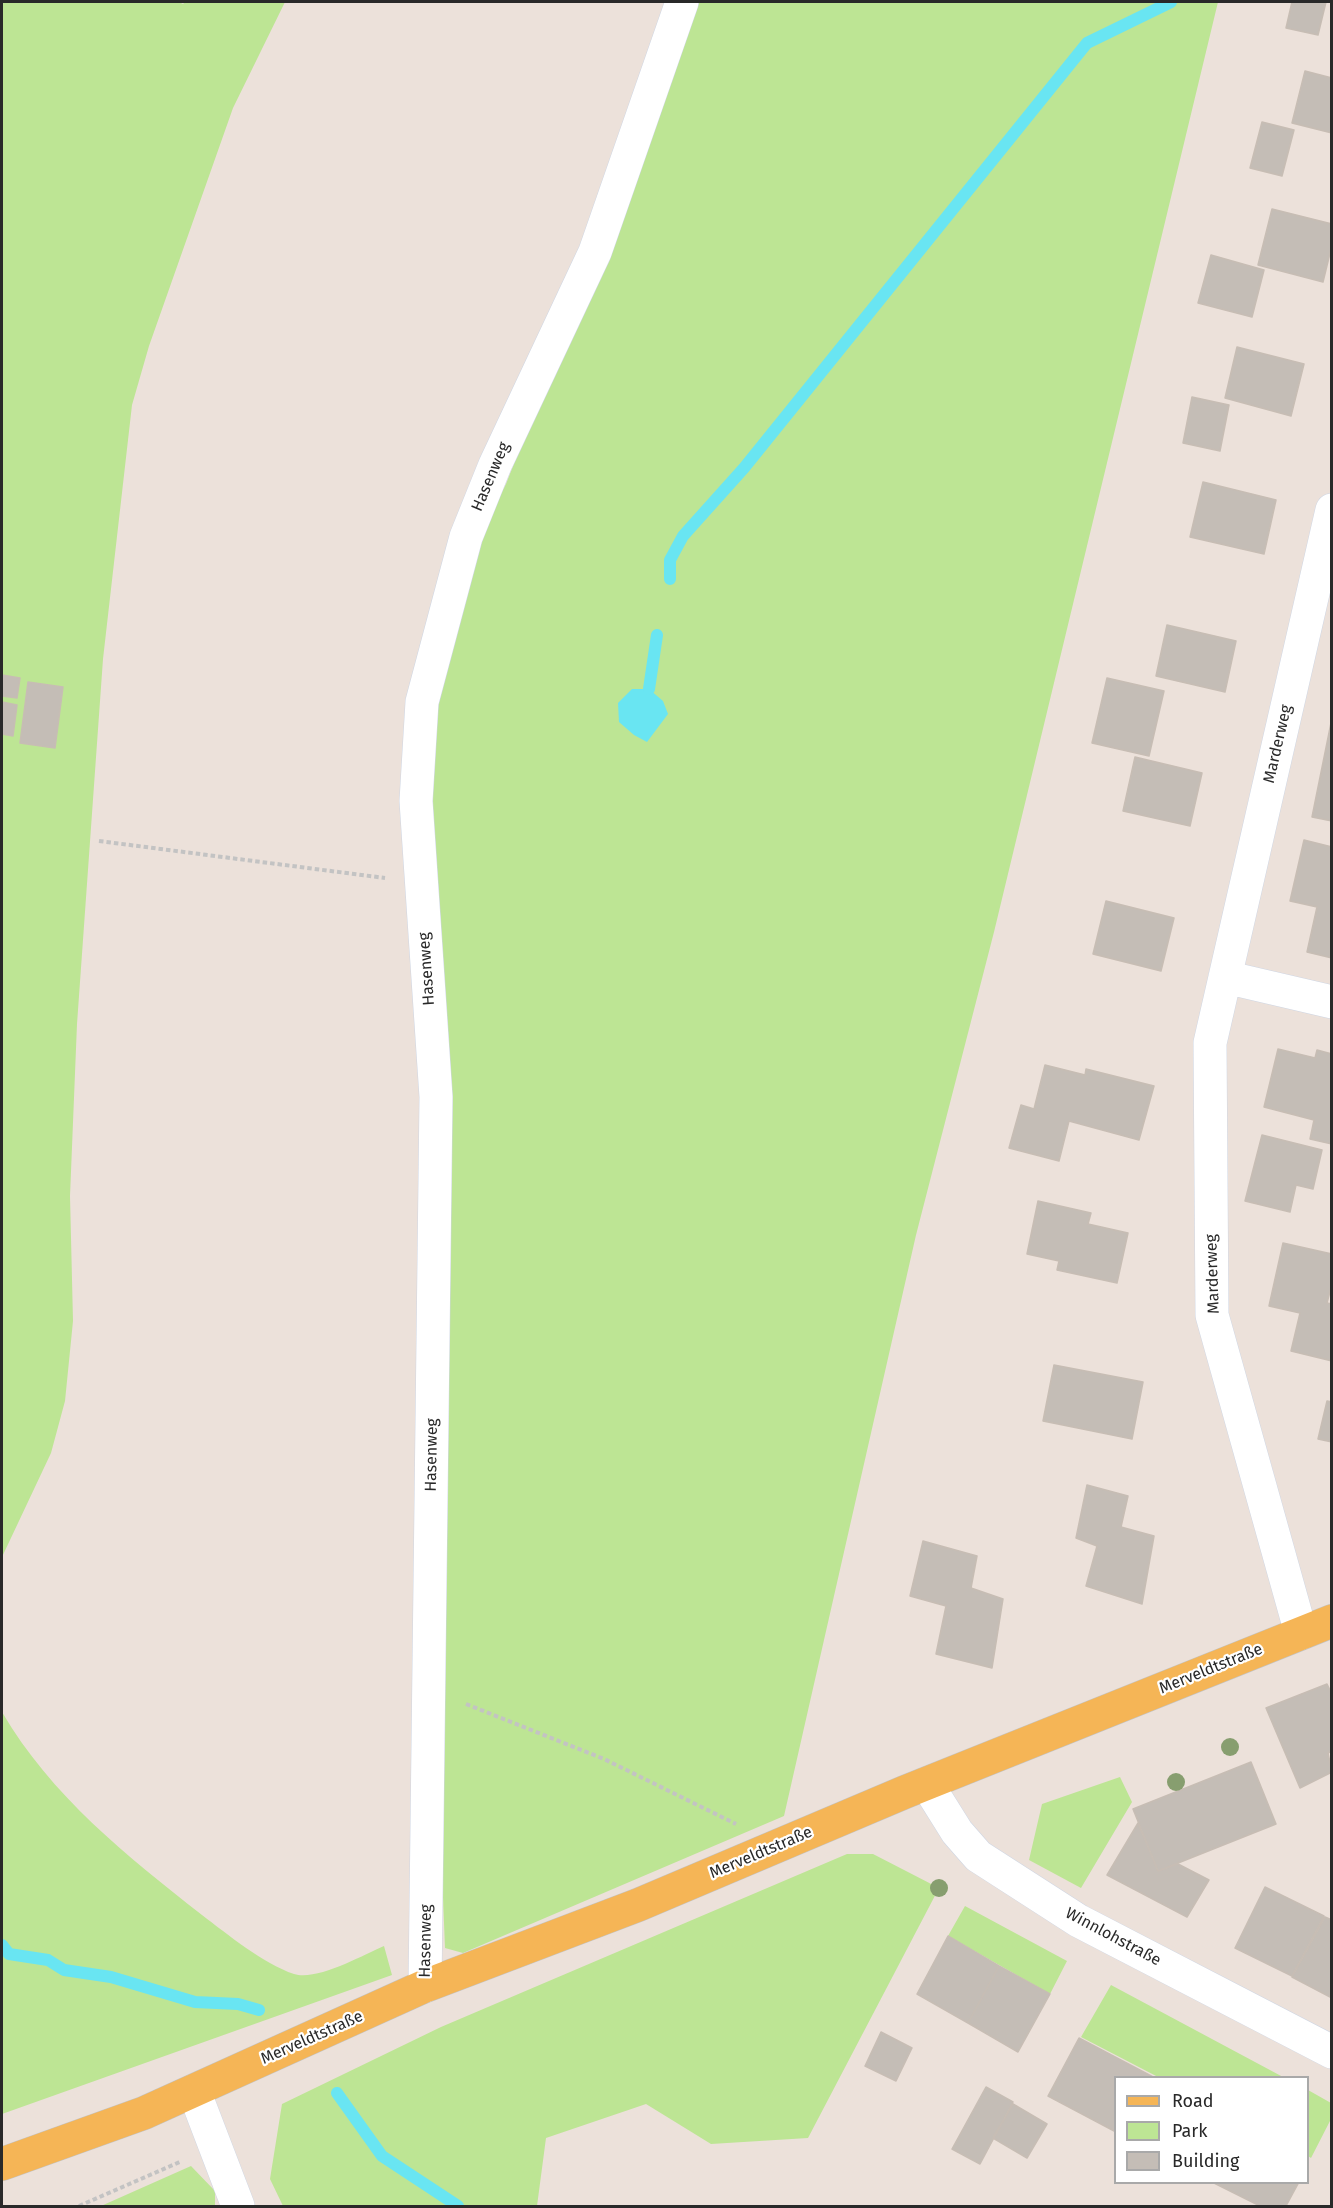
<!DOCTYPE html>
<meta charset="utf-8">
<style>
body{margin:0}
#map{position:relative;width:1333px;height:2208px;overflow:hidden;background:#ece1da;font-family:"Fira Sans",sans-serif}
canvas{display:block}
.frame{position:absolute;inset:0;border:3px solid #292929;pointer-events:none}
.legend{position:absolute;left:1114px;top:2076px;width:195px;height:108px;box-sizing:border-box;background:#fff;border:2px solid #a9a9a9;margin:0;padding:8px 10px;list-style:none;font-size:18px;color:#292929}
.legend li{display:flex;align-items:center;gap:12px;height:30px}
.legend b{width:30px;border:2px solid #a9a9a9}
</style>
<div id="map">
<canvas width="1333" height="2208"></canvas>
<div class="frame"></div>
<ul class="legend">
<li><b style="height:8px;background:#f5b556"></b>Road</li>
<li><b style="height:16px;background:#bde594"></b>Park</li>
<li><b style="height:16px;background:#c4bdb6"></b>Building</li>
</ul>
</div>
<script>
const ctx = document.querySelector('canvas').getContext('2d');
ctx.lineJoin = 'round';
function fill(path, color) { ctx.fillStyle = color; ctx.fill(path, 'evenodd'); }
function strokePath(path, color, width, dash) { ctx.strokeStyle = color; ctx.lineWidth = width; ctx.lineCap = dash ? 'butt' : 'round'; ctx.setLineDash(dash || []); ctx.stroke(path); }
function label(font, color, halo, rows, align = 'center') {
  ctx.font = font + ' "Fira Sans",sans-serif'; ctx.lineWidth = 4.5; ctx.setLineDash([]); ctx.textBaseline = 'middle'; ctx.strokeStyle = halo; ctx.fillStyle = color; for (const [text, x, y, turn = 0] of rows) {
    ctx.save(); ctx.translate(x, y); ctx.rotate((+turn || 0) * Math.PI / 180); ctx.textAlign = isNaN(turn) ? turn : align; if (halo) ctx.strokeText(text, 0, 0); ctx.fillText(text, 0, 0); ctx.restore();
  }
}
const green = new Path2D(`
 M2,2H179L183,4L185,2H285L233,108L149,346L132,405L103,659L77,1024L70,1196L73,1321L65,1401L51,1453L2,1557Z
 M694,2H1218L994,932L916,1235L784,1816L463,1953L445,1948L433,1645L426,837L432,715L488,518L506,484Z
 M2,1712C51,1796 127,1856 202,1915C227,1934 264,1964 294,1974C317,1981 361,1956 384,1946L392,1975L2,2114Z
 M1120,1777L1132,1802L1081,1888L1029,1860L1042,1804Z
 M847,1854H873L939,1888L808,2138L711,2144L646,2104L546,2138L537,2206H283L270,2179L282,2104L441,2027Z
 M965,1906L1067,1961L1050,1994L948,1936Z
 M1111,1985L1283,2077H1158L1081,2037Z
 M1308,2090L1331,2103V2119L1311,2158L1308,2156Z
 M191,2166L215,2191V2206H101Z`);
const water = new Path2D(`
 M632,689H649L663,701L668,714L647,742L634,735L619,722L618,703Z`);
const stream = new Path2D(`
 M670,579V560L683,536L744,468L1087,43L1171,2
 M649,689L657,635
 M2,1945L9,1954L48,1960L64,1970L111,1977L195,2002L238,2004L259,2010
 M337,2093L382,2156L458,2206`);
const building = new Path2D(`
 M1292,2H1326L1318,35L1286,28Z
 M1305,71L1332,78V133L1292,123Z
 M1262,122L1294,130L1282,176L1250,168Z
 M1272,209L1332,224V245L1323,282L1258,265Z
 M1211,255L1264,270L1252,317L1198,303Z
 M1237,347L1304,364L1291,416L1225,398Z
 M1192,397L1229,405L1220,451L1183,443Z
 M1203,482L1276,500L1264,554L1190,537Z
 M1167,625L1236,641L1225,692L1156,676Z
 M2,675L20,678L17,698L2,696Z
 M1107,678L1164,691L1149,756L1092,743Z
 M28,682L63,687L55,748L20,743Z
 M2,702L17,705L13,736L2,734Z
 M1332,718V821L1312,817Z
 M1135,757L1202,773L1190,826L1123,811Z
 M1304,840L1332,847V958L1307,952L1317,907L1290,901Z
 M1106,901L1174,918L1161,971L1093,954Z
 M1278,1049L1315,1058L1317,1050L1332,1054V1144L1310,1139L1314,1120L1264,1107Z
 M1045,1065L1085,1075L1086,1069L1154,1086L1139,1140L1069,1121L1059,1161L1009,1148L1021,1105L1034,1109Z
 M1262,1135L1322,1150L1313,1189L1296,1185L1290,1212L1245,1201Z
 M1038,1201L1091,1213L1088,1224L1128,1233L1117,1283L1057,1270L1059,1261L1027,1254Z
 M1283,1243L1332,1254V1284L1327,1303L1332,1304V1361L1291,1351L1300,1313L1269,1306Z
 M1054,1365L1143,1382L1132,1439L1043,1421Z
 M1327,1401L1332,1402V1442L1318,1439Z
 M1087,1485L1128,1496L1121,1527L1154,1536L1142,1604L1086,1586L1097,1546L1076,1538Z
 M923,1541L977,1556L971,1588L1003,1599L992,1668L936,1654L946,1606L910,1596Z
 M1327,1684L1332,1694V1751L1328,1753L1332,1772L1300,1788L1266,1708Z
 M1251,1762L1276,1824L1158,1871L1133,1809Z
 M1138,1823L1158,1871L1178,1864L1209,1880L1187,1917L1107,1875Z
 M1265,1887L1324,1916L1292,1976L1235,1948Z
 M1325,1917L1332,1920V1998L1292,1977Z
 M948,1936L999,1966L968,2023L917,1994Z
 M999,1966L1050,1994L1018,2052L968,2023Z
 M881,2032L912,2048L896,2081L865,2066Z
 M1079,2038L1155,2078H1116V2132L1048,2096Z
 M986,2087L1013,2102L980,2164L952,2149Z
 M1013,2104L1047,2124L1027,2158L993,2138Z
 M1212,2182H1299L1286,2206H1260Z`);
const path = new Path2D(`
 M99,841L385,878
 M466,1704L604,1759L736,1824
 M79,2206L182,2161`);
const minor = new Path2D(`
 M1225,977L1332,1002
 M1301,1633L1212,1315L1210,1043L1332,510
 M927,1784L957,1832L978,1856L1079,1921L1332,2052
 M425,1986L436,1097L416,801L422,702L466,537L495,465L595,252L682,2
 M194,2091L238,2206`);
const major = new Path2D(`
 M2,2164L144,2113L425,1986L638,1905L905,1792L1332,1621`);
const trees = [
 [1230,1747],
 [1176,1782],
 [939,1888]
];
const streetNames = [
 ["Hasenweg",491,477,-67],
 ["Marderweg",1278,744,-77],
 ["Hasenweg",427,969,-94],
 ["Marderweg",1213,1274,-92],
 ["Hasenweg",432,1455,-89],
 ["Merveldtstraße",1211,1669,-22],
 ["Merveldtstraße",761,1853,-23],
 ["Winnlohstraße",1113,1937,28],
 ["Hasenweg",426,1941,-89],
 ["Merveldtstraße",312,2038,-24]
];
fill(green, '#bde594');
fill(water, '#69e5f2');
strokePath(stream, '#69e5f2', 12);
fill(building, '#c4bdb6');
strokePath(building, '#c7bdb4', 1.5);
strokePath(minor, '#cfd6e3', 34);
strokePath(major, '#c3c3c3', 34);
strokePath(path, '#c3c3c3', 4, [4.5, 3]);
strokePath(minor, '#fff', 33);
strokePath(major, '#f5b556', 33);
ctx.fillStyle = '#879e6f';
for (const [x, y] of trees) { ctx.beginPath(); ctx.arc(x, y, 9, 0, 2 * Math.PI); ctx.fill(); }
label('16px', '#292929', '#fff', streetNames);
</script>
